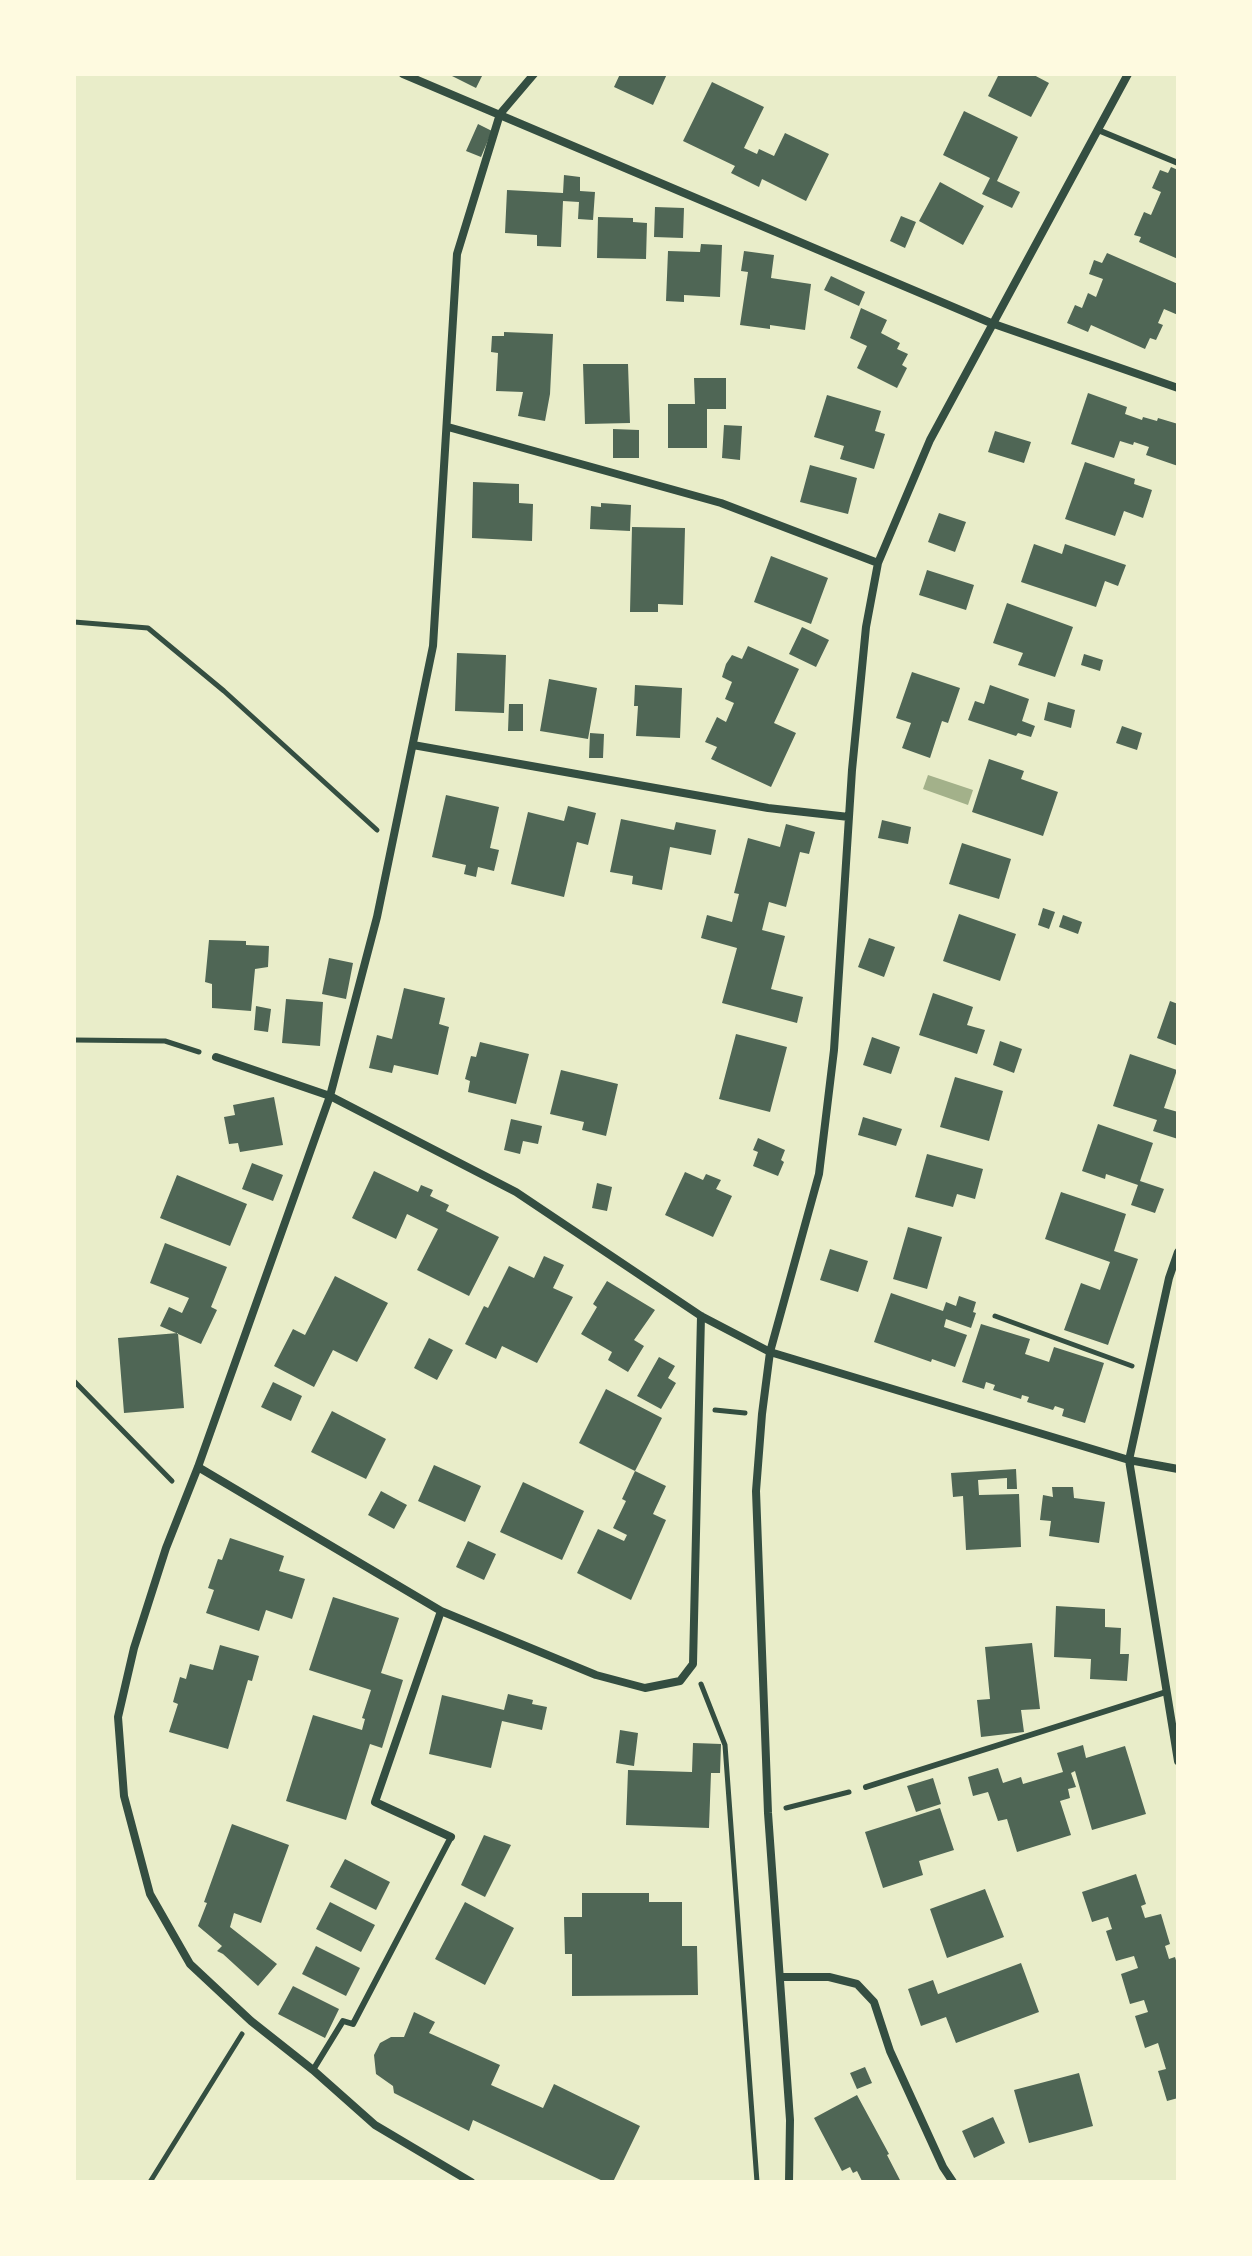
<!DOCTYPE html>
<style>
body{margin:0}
#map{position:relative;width:1252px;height:2256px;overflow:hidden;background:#e9edc9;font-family:"Roboto Condensed",sans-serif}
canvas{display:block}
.frame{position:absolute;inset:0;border:76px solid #fefae0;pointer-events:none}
</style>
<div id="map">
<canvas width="1252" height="2256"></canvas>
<div class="frame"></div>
</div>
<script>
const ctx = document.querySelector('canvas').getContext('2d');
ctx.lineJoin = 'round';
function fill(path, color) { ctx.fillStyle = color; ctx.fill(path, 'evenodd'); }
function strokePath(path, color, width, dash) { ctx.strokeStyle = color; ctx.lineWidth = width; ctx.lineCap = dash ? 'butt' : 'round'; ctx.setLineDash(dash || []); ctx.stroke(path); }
const water = new Path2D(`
 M928,775L973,790L968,805L923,789Z`);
const building = new Path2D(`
 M448,74H483L476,88Z
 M620,74H667L653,105L614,87Z
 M999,74H1032L1049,83L1031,117L988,96Z
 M712,82L764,107L744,148L757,154L759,149L774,156L785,133L829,154L806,201L762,179L759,187L731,173L735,166L683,141Z
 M964,111L1018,137L997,181L1020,192L1012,208L982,194L990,178L943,155Z
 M478,124L492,131L481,157L466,151Z
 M1171,167L1178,170V259L1139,242L1141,237L1134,235L1144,212L1151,215L1161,192L1152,188L1160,170L1168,173Z
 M564,175L580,177V191L595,192L593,220L578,219L579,202L563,201L561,247L537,246V235L505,233L507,190L563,193Z
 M940,182L984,206L963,245L919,221Z
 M655,207L684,208L683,238L654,237Z
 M901,216L916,222L905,248L890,241Z
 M598,217L633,218V222L647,223L646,259L597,258Z
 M701,244L722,245L720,297L684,295V302L666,301L668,251L700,252Z
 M744,251L774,255L771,278L811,284L805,330L770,325V329L740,325L748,272L741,271Z
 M1107,253L1178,284V315L1164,309L1158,323L1163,325L1156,340L1150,338L1145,349L1091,325L1088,332L1067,323L1075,305L1082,308L1088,293L1096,297L1103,279L1089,274L1094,260L1102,263Z
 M831,276L865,292L859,306L824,290Z
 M861,308L887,320L881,333L900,343L897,349L908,354L902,365L907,368L897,388L857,368L867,346L850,338Z
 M504,332L553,334L550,394L545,421L518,416L523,392L496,391L498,353L491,352L492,336H504Z
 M583,364H628L630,423L585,424Z
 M694,378H726V409H707V448H668V404H695Z
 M1088,393L1127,407L1125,414L1142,420L1143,417L1157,421L1158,418L1178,424V466L1146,455L1149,447L1134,442L1133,445L1120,441L1114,458L1071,444Z
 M827,395L881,411L875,431L885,434L874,469L840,459L844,446L814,437Z
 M724,425L742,426L740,460L722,458Z
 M613,429L639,430V458H613Z
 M995,431L1031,442L1024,463L988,452Z
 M1085,462L1135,479L1134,484L1152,490L1143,518L1124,511L1115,536L1065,519Z
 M810,465L857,478L848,514L800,502Z
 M473,482L519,484V503L533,504L532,541L472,538Z
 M601,503L631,505L630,531L590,529L591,506L601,507Z
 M939,513L966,522L955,552L928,542Z
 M632,527L685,528L683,605L658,604V612H630Z
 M1034,544L1062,554L1065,544L1126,565L1118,586L1105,581L1096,607L1021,582Z
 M771,556L828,578L811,624L754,602Z
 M927,570L974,585L966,610L919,595Z
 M1007,603L1073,627L1055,677L1018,665L1023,653L993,643Z
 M802,627L829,640L816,667L789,654Z
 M748,646L799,669L774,723L796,733L771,787L711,759L717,747L705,742L717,717L726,722L734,703L725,699L732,682L722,677L726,664L732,655L742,659Z
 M457,653L506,655L504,713L455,711Z
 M1084,654L1103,660L1100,671L1081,665Z
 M912,672L960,688L948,723L942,721L930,758L902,748L911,723L896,718Z
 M549,679L597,688L588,739L540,731Z
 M635,685L682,688L680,738L636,736L638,706H634Z
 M990,685L1029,699L1022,721L1035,726L1031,737L1018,733L1016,736L968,720L975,701L984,704Z
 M1048,702L1075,710L1071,728L1044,720Z
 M509,704H523V731H508Z
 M1122,726L1142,733L1137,750L1116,743Z
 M590,733L604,734L603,758H589Z
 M989,759L1024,771L1021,779L1058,792L1043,836L972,812Z
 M446,795L499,807L490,848L499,850L494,871L478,867L476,877L464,874L466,865L432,857Z
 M568,806L596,813L588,845L577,842L564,897L511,884L528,812L564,821Z
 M621,819L674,830L676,822L716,830L711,855L670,847L662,890L632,884L633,876L610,872Z
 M882,820L911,827L908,844L878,838Z
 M786,824L815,832L809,854L800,852L786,907L769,902L762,930L785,936L771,989L803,997L797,1023L722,1003L737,948L701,938L707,915L732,922L739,894L734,893L748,838L780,847Z
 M962,843L1011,859L999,899L949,884Z
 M1043,908L1055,912L1049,929L1038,925Z
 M959,914L1016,934L1000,981L943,961Z
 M1063,915L1082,922L1078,934L1059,927Z
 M869,938L895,947L884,977L858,967Z
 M209,940L246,941V945L269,946L268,967L255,969L251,1011L212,1008V984L205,982Z
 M329,958L353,963L346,999L322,994Z
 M404,988L445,998L439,1024L449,1027L438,1075L394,1065L392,1073L369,1068L377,1035L392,1039Z
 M933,993L973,1007L967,1025L985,1030L977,1054L919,1035Z
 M286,999L323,1002L320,1046L282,1043Z
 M1170,1001L1178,1004V1046L1157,1038Z
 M256,1006L271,1009L268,1032L254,1030Z
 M736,1034L787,1047L770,1112L719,1099Z
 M872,1037L900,1047L891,1074L863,1065Z
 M1000,1041L1022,1049L1014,1073L993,1065Z
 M480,1042L529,1054L516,1104L468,1092L470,1081L465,1079L471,1056L476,1057Z
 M1130,1054L1177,1070L1164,1108L1178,1112V1139L1153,1131L1157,1120L1113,1106Z
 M561,1070L618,1084L606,1136L582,1130L584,1122L550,1114Z
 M955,1077L1003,1091L989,1141L940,1127Z
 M274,1097L283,1145L240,1152L238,1143L229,1144L224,1117L235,1115L233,1105Z
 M863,1117L902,1129L896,1146L858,1135Z
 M511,1119L542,1126L538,1144L523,1141L520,1154L504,1150Z
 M1098,1124L1153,1143L1140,1181L1164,1189L1155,1213L1131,1205L1138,1185L1106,1174L1105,1179L1082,1171Z
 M758,1138L785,1150L781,1160L784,1162L778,1176L753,1166L758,1152L753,1150Z
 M927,1154L983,1169L975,1199L957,1194L953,1207L915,1197Z
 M252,1163L283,1175L273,1201L242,1189Z
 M374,1171L418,1192L421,1185L433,1190L430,1196L449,1205L446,1211L499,1237L469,1296L417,1270L438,1229L407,1214L396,1239L352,1218Z
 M685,1172L703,1180L706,1174L721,1180L716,1189L732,1196L713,1237L665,1215Z
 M177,1175L247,1204L230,1246L160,1218Z
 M597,1183L612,1187L607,1211L592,1208Z
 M1061,1192L1126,1214L1114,1251L1138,1259L1108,1345L1064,1330L1081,1283L1100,1290L1110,1262L1045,1239Z
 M908,1227L942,1237L927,1289L893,1279Z
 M165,1243L227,1267L211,1307L217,1310L201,1344L160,1326L169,1307L182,1313L189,1298L150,1283Z
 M830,1249L868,1261L858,1292L820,1280Z
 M544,1256L564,1265L553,1288L573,1297L537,1363L502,1346L496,1359L465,1344L484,1306L488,1308L509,1266L534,1278Z
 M335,1276L388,1303L357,1362L333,1350L314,1387L274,1366L293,1329L305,1335Z
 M607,1281L655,1310L634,1340L644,1346L628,1372L608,1360L612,1352L581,1334L597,1307L593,1304Z
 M891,1293L943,1311L946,1302L956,1306L959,1296L976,1302L973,1312L976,1313L971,1328L946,1319L944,1327L967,1335L955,1367L932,1359L931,1362L874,1342Z
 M981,1324L1030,1339L1025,1354L1049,1362L1054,1347L1104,1363L1085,1423L1062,1416L1064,1409L1055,1406L1053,1410L1027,1402L1029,1397L1022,1395L1021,1399L993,1390L995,1385L986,1382L984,1389L962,1382Z
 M178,1333L184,1408L124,1413L118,1338Z
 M429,1338L453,1350L437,1380L414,1368Z
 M659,1357L675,1366L668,1378L676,1383L661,1409L637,1396Z
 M273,1382L302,1396L291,1421L261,1407Z
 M606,1389L662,1418L635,1471L666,1486L653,1514L666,1520L631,1600L577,1573L598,1529L624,1541L627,1535L613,1528L626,1501L622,1499L635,1471L579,1443Z
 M332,1411L386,1439L366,1479L311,1452Z
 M434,1465L481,1486L465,1522L418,1501Z
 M1016,1469L1017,1489H1007V1478L978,1480L979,1495L1019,1494L1021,1547L966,1550L963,1496L953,1497L951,1473Z
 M523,1482L584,1511L562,1560L500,1532Z
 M1052,1487H1073L1074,1498L1105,1502L1099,1543L1049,1536L1051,1521L1040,1520L1043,1495L1053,1497Z
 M381,1491L407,1505L394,1529L368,1515Z
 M230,1538L284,1556L279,1571L305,1579L292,1619L266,1610L259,1631L206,1613L214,1590L208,1588L218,1559L222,1560Z
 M468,1541L496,1554L484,1580L456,1567Z
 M333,1597L399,1618L381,1673L403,1680L382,1748L370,1744L346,1820L286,1801L313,1715L362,1730L365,1719L362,1718L371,1690L309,1670Z
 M1056,1606L1105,1609V1627L1121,1628L1120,1654H1129L1127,1681L1090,1679L1091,1659L1054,1657Z
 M1032,1643L1040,1709L1021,1710L1024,1732L981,1737L977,1700L990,1699L985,1647Z
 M220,1645L259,1656L252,1681L248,1680L228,1749L169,1732L178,1704L173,1702L180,1677L186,1679L190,1664L213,1670Z
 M508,1694L533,1700L532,1704L547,1707L542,1730L502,1721L491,1768L429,1754L442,1695L504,1710Z
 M620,1730L638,1733L634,1766L616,1763Z
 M693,1743L721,1744L720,1773H711L709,1828L626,1825L628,1770L692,1772Z
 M1083,1745L1086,1758L1125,1746L1146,1814L1092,1830L1075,1771L1071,1773L1076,1787L1068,1789L1070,1798L1060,1801L1071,1835L1017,1852L1007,1819L998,1821L988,1792L973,1796L968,1777L998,1768L1003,1783L1021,1777L1023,1784L1063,1772L1057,1753Z
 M933,1778L941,1804L916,1812L907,1786Z
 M940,1808L954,1850L919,1861L923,1875L883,1888L865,1832Z
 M232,1824L289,1845L261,1923L234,1913L230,1927L277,1964L258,1986L223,1954L217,1951L222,1946L198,1926L207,1903L204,1902Z
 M484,1835L511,1845L485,1897L461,1885Z
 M345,1859L390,1882L376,1910L330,1887Z
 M1136,1874L1146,1904L1141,1906L1145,1918L1161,1914L1170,1944L1165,1946L1169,1959L1175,1957L1178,1967V2098L1167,2101L1158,2071L1166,2069L1158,2043L1145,2048L1135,2016L1148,2012L1144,2000L1130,2004L1121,1974L1138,1968L1134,1956L1116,1961L1106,1931L1112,1929L1108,1917L1092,1922L1082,1892Z
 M985,1889L1004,1937L947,1958L930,1909Z
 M582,1893H649V1902H682V1946H697L698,1995L572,1996V1954H565L564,1917H582Z
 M330,1902L375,1925L361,1952L316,1929Z
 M465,1902L514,1928L485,1985L435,1959Z
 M316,1946L360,1968L346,1996L302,1974Z
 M1021,1963L1039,2012L956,2043L946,2017L921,2026L908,1989L933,1980L938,1994Z
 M293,1986L339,2009L325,2038L278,2014Z
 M414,2012L435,2022L429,2033L500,2065L491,2085L543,2108L554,2084L640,2126L613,2182H605L473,2120L469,2131L394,2093L393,2086L376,2074L374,2055L380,2043L391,2037H404Z
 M865,2067L872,2083L857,2089L850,2073Z
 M1079,2073L1093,2126L1029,2143L1014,2090Z
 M857,2095L889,2154L887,2155L901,2182L862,2181L857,2171L853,2173L850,2167L842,2171L814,2118Z
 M993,2117L1005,2143L974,2158L962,2131Z`);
const path = new Path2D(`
 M74,622L148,628L224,691L377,830
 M74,1040L165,1041L199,1052
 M995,1316L1132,1366
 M74,1381L172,1481
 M715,1410L745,1413
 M701,1684L725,1745L757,2182
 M786,1808L849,1792
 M150,2182L242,2034`);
const service = new Path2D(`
 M1098,130L1178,163
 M866,1787L1166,1692
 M313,2070L343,2021L353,2024L451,1837`);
const minor = new Path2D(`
 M403,74L991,323L1178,388
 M448,427L721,503L878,563
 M413,745L768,808L849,817
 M216,1057L330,1096L516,1192L701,1316L770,1352L1129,1460L1178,1469
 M1178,1252L1169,1278L1129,1460L1178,1761
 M198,1467L441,1611L596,1675L645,1688L680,1681L693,1664L701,1316
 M441,1611L375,1802L451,1837
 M781,1977H829L857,1984L874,2002L890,2051L943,2167L953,2182
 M471,2182L375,2125L313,2070L251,2021L190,1964L150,1894L124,1796L118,1717L134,1648L166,1548L198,1467L330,1096L377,917L433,646L457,254L500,114L534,74
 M789,2182L790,2120L768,1813L756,1491L762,1414L770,1352L819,1174L834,1050L852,770L866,627L878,563L930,440L1128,74`);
fill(water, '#a3b18a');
fill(building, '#4f6655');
strokePath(path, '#344e41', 5);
strokePath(service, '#344e41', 6);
strokePath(minor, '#344e41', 8);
</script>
